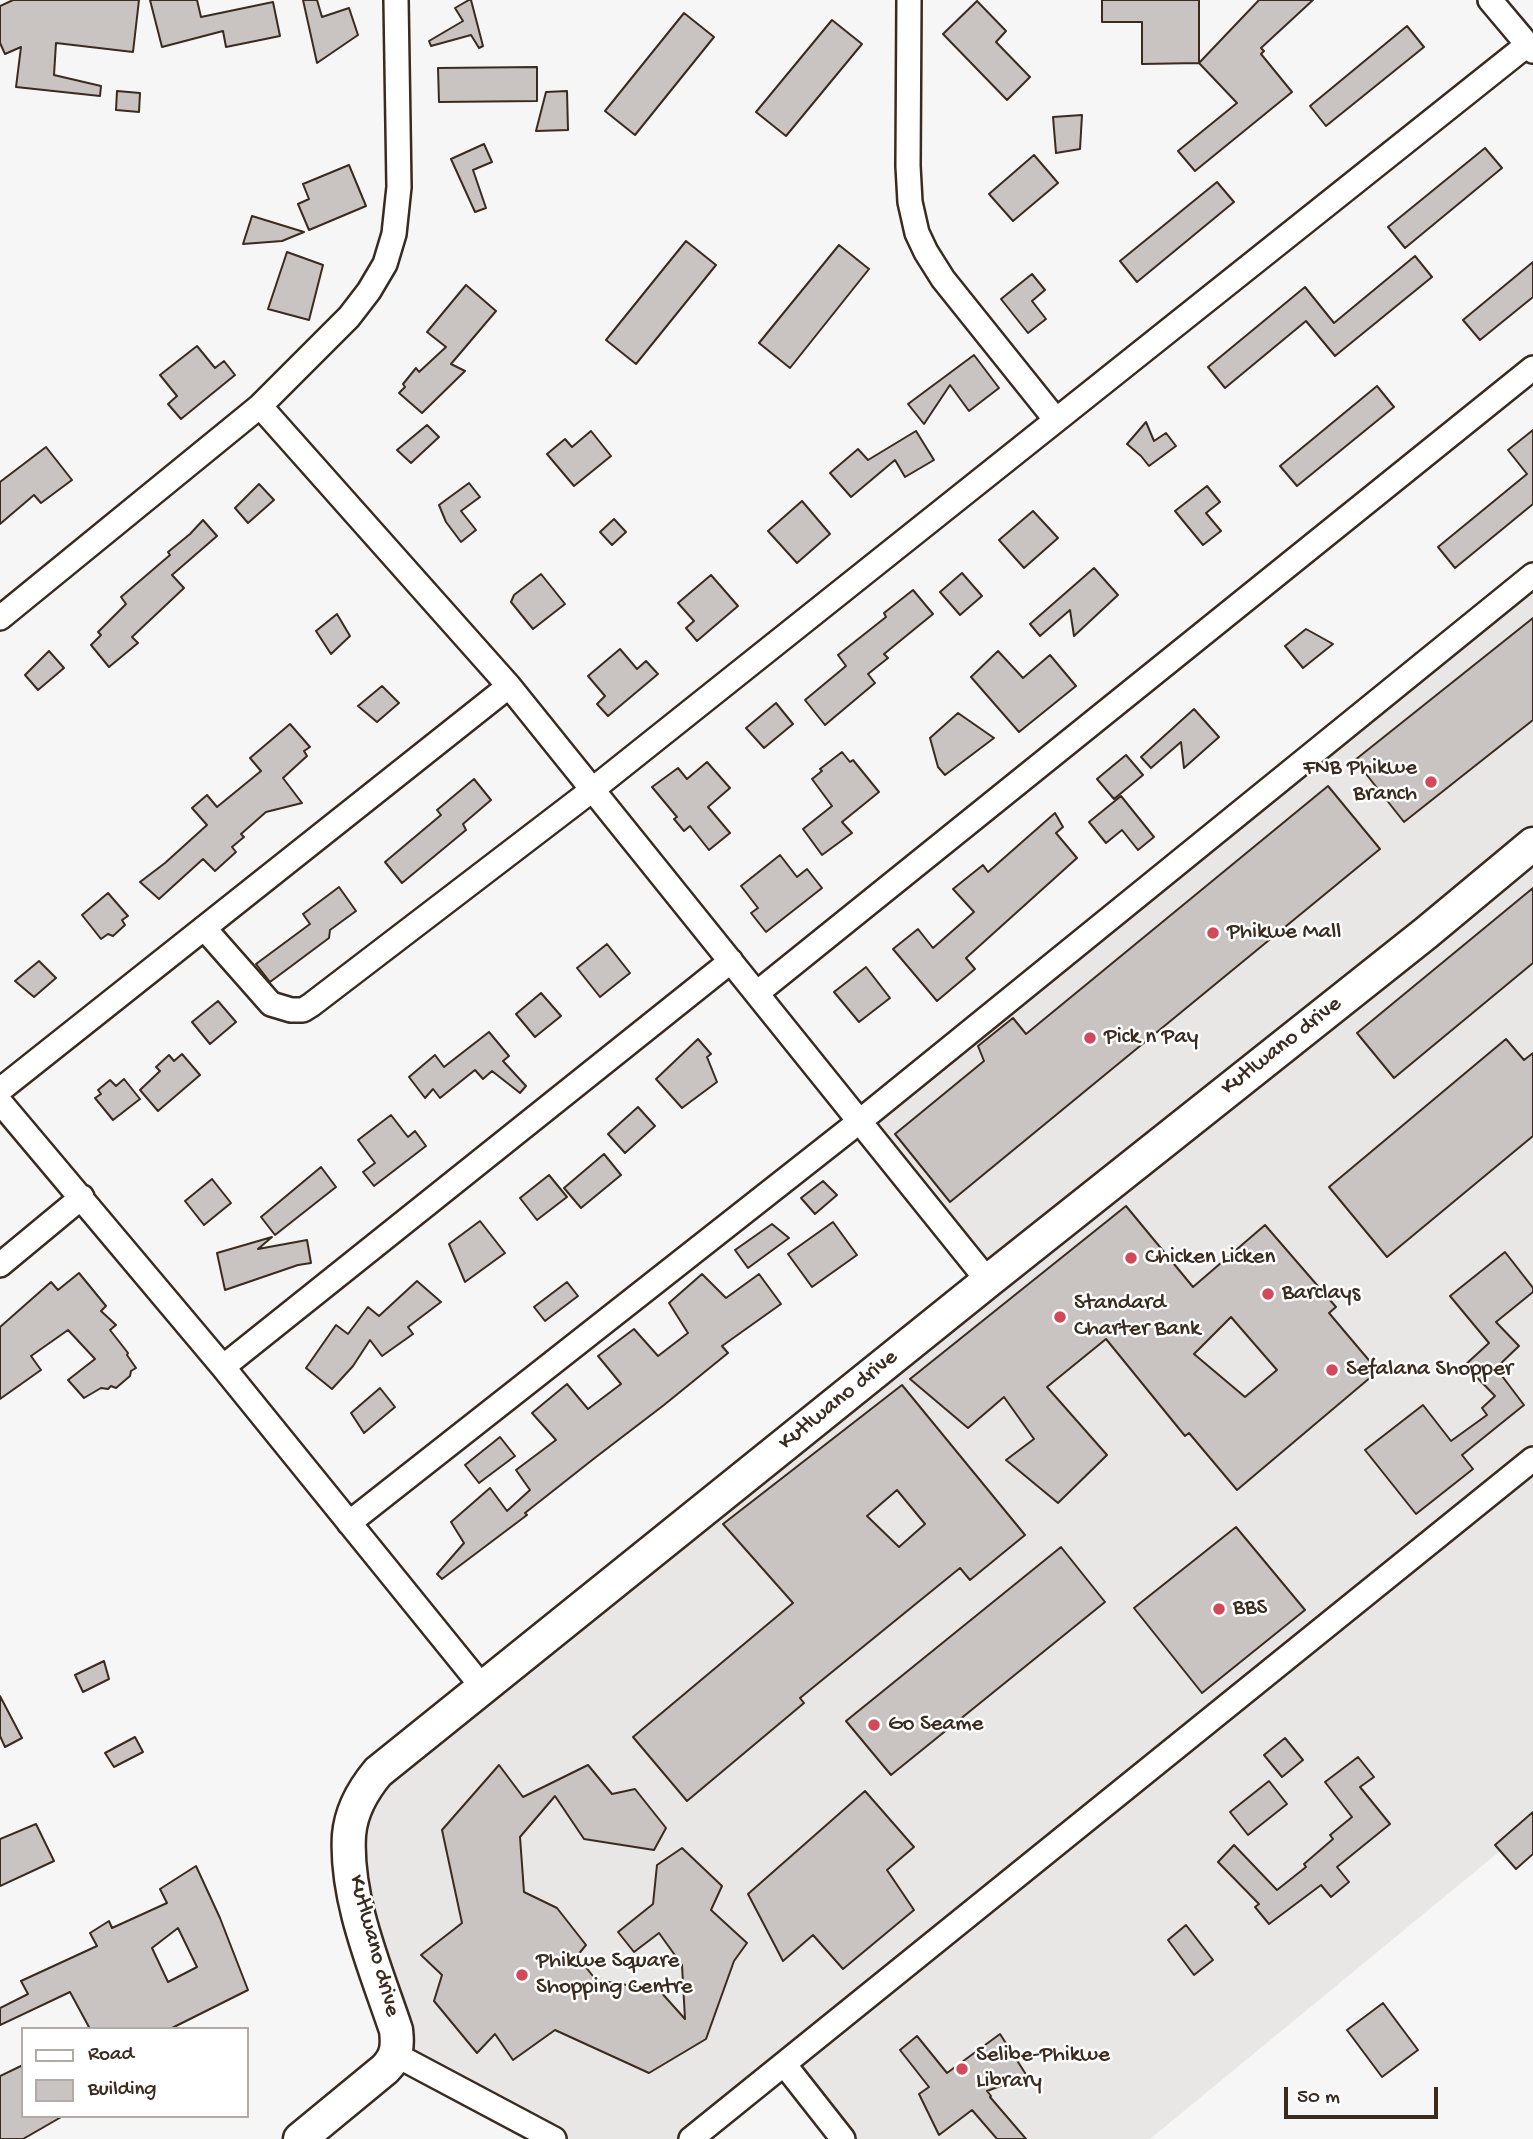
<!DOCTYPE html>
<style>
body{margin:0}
#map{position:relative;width:1533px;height:2139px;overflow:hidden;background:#f7f6f6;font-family:"Gochi Hand",sans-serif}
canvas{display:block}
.legend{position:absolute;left:21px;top:2027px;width:228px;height:91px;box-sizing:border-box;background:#fff;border:2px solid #b1aaa5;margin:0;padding:9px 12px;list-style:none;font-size:21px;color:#3b2a1e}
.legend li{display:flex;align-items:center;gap:14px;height:35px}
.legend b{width:35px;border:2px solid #b1aaa5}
.scale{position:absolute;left:1284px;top:2087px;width:154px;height:32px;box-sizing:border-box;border:4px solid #3b2a1e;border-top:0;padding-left:9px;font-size:21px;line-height:24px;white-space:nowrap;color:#3b2a1e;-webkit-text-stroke:5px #fff;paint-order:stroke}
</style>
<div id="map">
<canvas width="1533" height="2139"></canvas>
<ul class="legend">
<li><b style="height:9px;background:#fff"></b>Road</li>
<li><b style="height:19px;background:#c9c3c1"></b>Building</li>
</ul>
<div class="scale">50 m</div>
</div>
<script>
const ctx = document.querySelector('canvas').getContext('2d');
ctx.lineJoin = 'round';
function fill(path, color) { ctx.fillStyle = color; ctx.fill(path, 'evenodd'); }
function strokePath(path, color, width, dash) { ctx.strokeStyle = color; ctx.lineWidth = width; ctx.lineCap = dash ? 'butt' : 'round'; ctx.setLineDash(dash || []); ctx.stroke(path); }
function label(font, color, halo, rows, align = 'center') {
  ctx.font = font + ' "Gochi Hand",sans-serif'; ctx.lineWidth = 5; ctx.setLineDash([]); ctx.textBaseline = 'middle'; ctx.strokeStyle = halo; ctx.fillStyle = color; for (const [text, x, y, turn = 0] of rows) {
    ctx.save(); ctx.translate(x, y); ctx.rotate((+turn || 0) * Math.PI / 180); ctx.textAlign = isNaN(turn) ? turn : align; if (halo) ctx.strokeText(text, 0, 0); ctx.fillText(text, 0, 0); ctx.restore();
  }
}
const built = new Path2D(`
 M1533,575V1824L1150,2139H843L784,2064L691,2139H568L511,2116L392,2062L357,1805L988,1281L860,1121Z`);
const building = new Path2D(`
 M13,0H139L133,52L56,43L54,75L101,86L100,96L16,87L21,47L5,54L0,43V6Z
 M150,0H197L201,17L273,2L280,36L226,47L223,31L162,47Z
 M303,0H317L322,17L349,8L358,35L317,63Z
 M469,0H471L483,46L479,48L471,35L431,46L429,41L463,21L455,8Z
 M1102,0H1199V63L1142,64V22H1102Z
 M1259,0H1313L1261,48L1264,51L1261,54L1292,92L1195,171L1178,151L1237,103L1199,63Z
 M977,1L1006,31L996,42L1030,77L1007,100L943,34Z
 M684,13L714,37L635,135L605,111Z
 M832,20L862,44L786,136L756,112Z
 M1407,26L1424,47L1326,126L1310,106Z
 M537,67V101L439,102L438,68Z
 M117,91L140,93L139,112L116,110Z
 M567,91L568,130L536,131L546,92Z
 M1082,115L1080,149L1056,153L1053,117Z
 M484,144L492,162L473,170L486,208L475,212L451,159Z
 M1485,148L1502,168L1405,248L1388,227Z
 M1034,155L1058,183L1013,221L989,194Z
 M349,165L366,206L309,230L298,204L309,199L303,184Z
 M1217,182L1234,202L1137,282L1120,261Z
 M252,216L304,232L282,241L243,244Z
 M686,241L716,265L636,364L606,340Z
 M839,245L869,269L790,368L759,343Z
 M287,252L323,265L309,320L268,309Z
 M1415,256L1432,277L1335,356L1306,321L1225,388L1208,367L1305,287L1334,323Z
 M1533,262V297L1480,340L1463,320Z
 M1032,274L1045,290L1032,301L1046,319L1028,333L1001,299Z
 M466,285L496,311L451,364L465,371L422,413L399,393L405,387L403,384L416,368L419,372L446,347L427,332Z
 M197,346L215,368L224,361L235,375L181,419L168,404L177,396L160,375Z
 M974,355L999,388L969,411L950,385L924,424L908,404Z
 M1377,386L1394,407L1297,486L1280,466Z
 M1146,422L1154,441L1166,433L1176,446L1149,466L1141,456L1127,444Z
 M427,425L439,437L411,463L397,450Z
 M1533,430V504L1455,568L1438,547L1527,474L1508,450Z
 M591,431L611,456L574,486L547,454L565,439L572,447Z
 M916,431L934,460L905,477L895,460L851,497L830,473L858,449L868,460Z
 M46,447L72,480L41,503L34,495L0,524V482Z
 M469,483L480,497L461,511L476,530L461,542L446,522L439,505Z
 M259,484L274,500L248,523L235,508Z
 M1207,486L1220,502L1206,513L1221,531L1203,545L1175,511Z
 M802,501L830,534L797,563L768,531Z
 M1033,511L1058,538L1024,568L999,540Z
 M614,519L626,532L612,545L600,532Z
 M203,520L217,536L172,575L184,588L132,637L138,643L109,667L91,645L101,635L98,632L126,604L121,597L170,555L168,552L190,534Z
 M1094,568L1118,595L1074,636L1070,610L1040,636L1030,624Z
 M962,573L982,596L960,615L940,592Z
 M541,574L565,604L533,629L511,602L514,595Z
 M711,575L738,606L697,641L686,628L694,621L678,603Z
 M913,590L933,614L884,654L888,658L868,674L875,683L825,725L805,700L846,666L838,655L886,617L884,613Z
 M337,614L350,636L331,654L316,631Z
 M1533,618V720L1404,822L1355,760Z
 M1306,629L1333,644L1303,668L1285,646Z
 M620,649L637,669L646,661L658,674L608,716L597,704L605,696L588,676Z
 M49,651L64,668L38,690L25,675Z
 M998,651L1023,678L1050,655L1076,686L1019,732L971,677Z
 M382,686L399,703L377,722L358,706Z
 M776,703L793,724L764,748L746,728Z
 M1194,709L1219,737L1184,768L1181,742L1151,768L1141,757Z
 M958,713L994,738L945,775L938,767L930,738Z
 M290,724L310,747L304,751L307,756L283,778L302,803L266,812L241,834L244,837L232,847L236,852L215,871L203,859L159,899L140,882L165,863L207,825L192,808L207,795L217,807L261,771L250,758Z
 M842,752L850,762L853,760L879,792L842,822L852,833L822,855L803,829L832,806L812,779L822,771L820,769Z
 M1126,755L1143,775L1114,799L1097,779Z
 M707,762L730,788L708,807L730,833L709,850L690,826L684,831L674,819L677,817L652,787L678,768L687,779Z
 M474,779L491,800L463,824L466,830L402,883L385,862L441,815L437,810Z
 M1328,786L1380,849L950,1202L895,1134L984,1061L978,1046L1013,1018L1026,1034Z
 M1121,796L1154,837L1138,850L1122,830L1106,843L1089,822Z
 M1055,813L1063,827L1056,833L1077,858L966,958L975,969L937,1001L893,949L918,929L933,948L974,912L953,889L983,865L988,872Z
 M780,855L797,877L807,869L822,888L766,932L751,913L758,908L741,886Z
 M339,887L356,911L330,930L329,938L270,982L256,964L310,924L303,914Z
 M1533,888V963L1394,1078L1357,1033Z
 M108,893L128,916L122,920L125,925L113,936L108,934L101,939L82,915Z
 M607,944L630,973L600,997L577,968Z
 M39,961L56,978L34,997L15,981Z
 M866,967L890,998L859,1022L834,992Z
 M541,993L561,1016L535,1037L516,1014Z
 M218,1001L236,1022L210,1044L192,1022Z
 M489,1032L509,1056L503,1061L526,1086L520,1093L492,1071L483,1079L475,1070L440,1098L433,1089L425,1098L409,1077L435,1055L444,1067Z
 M698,1039L711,1054L707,1057L717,1082L682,1108L656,1079Z
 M1506,1039L1524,1060L1533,1053V1136L1387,1257L1329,1187Z
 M182,1054L200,1075L158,1111L140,1090L160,1071L156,1067L169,1055L174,1061Z
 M124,1079L140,1099L113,1120L95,1098L101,1094L98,1090L110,1080L116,1086Z
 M638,1107L655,1126L625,1153L608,1134Z
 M391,1115L408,1137L415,1131L426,1146L374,1186L363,1172L375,1163L358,1140Z
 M604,1154L621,1175L581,1208L564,1188Z
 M321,1167L336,1187L275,1235L261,1217Z
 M549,1175L567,1197L537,1220L520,1198Z
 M212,1179L231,1203L204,1225L185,1201Z
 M823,1181L837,1195L815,1214L801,1198Z
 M1126,1206L1193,1287L1265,1225L1336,1307L1329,1313L1378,1371L1237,1490L1189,1433L1185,1436L1106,1339L1047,1387L1107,1455L1058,1503L1006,1460L1034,1439L1004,1397L968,1428L910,1379ZM1231,1317L1277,1370L1245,1397L1194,1354Z
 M480,1221L505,1253L465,1282L449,1244Z
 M833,1222L857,1255L812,1287L788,1254Z
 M772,1224L789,1238L748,1268L735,1250Z
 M272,1237L258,1249L307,1240L311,1263L298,1265L225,1290L217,1253Z
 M1505,1252L1533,1288V1292L1496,1322L1519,1346L1496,1368L1524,1405L1462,1455L1473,1469L1416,1514L1365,1450L1423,1405L1451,1441L1487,1415L1482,1408L1495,1396L1465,1365L1489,1343L1450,1296Z
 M79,1273L106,1306L101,1311L116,1325L110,1330L128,1353L127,1355L136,1368L131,1371L130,1376L116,1388L111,1386L108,1389L101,1388L84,1398L68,1380L95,1359L68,1330L31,1356L41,1370L0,1399V1327L51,1282L58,1290Z
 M702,1274L726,1298L759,1274L781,1304L722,1346L728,1353L664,1405L596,1457L525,1513L527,1515L442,1579L437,1574L464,1543L451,1522L490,1488L507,1511L530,1490L516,1470L556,1440L532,1413L567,1384L588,1409L621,1384L598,1356L634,1329L658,1356L688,1333L669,1303Z
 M417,1281L441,1302L408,1327L413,1334L382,1356L370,1340L353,1366L332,1389L306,1368L336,1325L348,1334L368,1307L379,1316Z
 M567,1282L578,1296L545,1321L534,1307Z
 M902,1385L1025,1535L970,1580L960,1568L800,1698L804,1703L687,1801L633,1737L793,1603L723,1524ZM897,1490L925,1524L899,1547L867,1516Z
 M380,1388L395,1407L364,1433L351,1413Z
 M500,1437L515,1456L479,1483L465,1465Z
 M1236,1527L1305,1610L1202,1693L1134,1608Z
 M1061,1547L1105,1602L891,1775L846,1721Z
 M104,1661L109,1679L83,1692L75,1675Z
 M0,1696L22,1738L5,1747L0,1736Z
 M135,1737L143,1752L114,1767L105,1753Z
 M1285,1738L1303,1760L1282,1777L1264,1755Z
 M1358,1757L1374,1777L1360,1787L1390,1824L1337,1867L1349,1882L1331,1897L1321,1885L1269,1924L1255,1907L1259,1904L1218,1862L1234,1845L1277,1890L1306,1867L1304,1864L1333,1839L1330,1835L1352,1817L1325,1782Z
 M499,1765L523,1797L588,1765L612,1794L635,1789L666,1828L654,1850L584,1839L555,1796L520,1837L524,1892L557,1908L586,1945L577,1956L596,1980L659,1990L685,2019L682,1965L659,1933L634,1952L618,1932L653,1904L657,1865L682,1848L722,1886L711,1910L747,1943L734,1961L706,2039L649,2073L555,2030L513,2060L495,2034L477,2053L434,2001L442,1975L421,1955L462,1923L442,1830Z
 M1269,1781L1287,1804L1248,1835L1230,1812Z
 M865,1791L914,1847L887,1870L914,1910L843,1969L813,1935L783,1961L748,1894Z
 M1533,1812V1854L1516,1869L1495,1845Z
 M36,1824L54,1861L0,1886V1839Z
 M196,1866L220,1918L248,1990L170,2029H90L70,1992L0,2025V2008L28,1994L21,1981L97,1946L90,1933L109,1921L112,1928L167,1903L160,1889ZM178,1928L197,1967L168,1982L152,1948Z
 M1186,1925L1213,1960L1194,1975L1168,1940Z
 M1383,2003L1418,2050L1382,2077L1347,2030Z
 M1000,2034L1027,2076L987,2091L991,2096L990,2097L1026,2139H997L972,2110L939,2135L919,2094L929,2087L900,2050L917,2036L947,2073Z
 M23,2065V2116H63L23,2139H0V2076Z`);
const street = new Path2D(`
 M909,0L908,166L910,202L917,233L926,252L943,279L1056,420
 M1490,0L1533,51
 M260,406L509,686L988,1281
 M0,618L260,406L349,317L369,291L385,264L394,234L399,187L396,0
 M204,928L271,1004L291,1010H303L311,1005L592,790L1527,45
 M757,993L1533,368
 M0,1090L509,686
 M0,1102L223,1367L484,1689
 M0,1265L82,1197
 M223,1367L731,961
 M349,1523L860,1121L1533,575
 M396,2055L554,2139
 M784,2064L843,2139
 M691,2139L1533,1459`);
const secondary = new Path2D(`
 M300,2139L385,2069C397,2057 398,2046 396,2030C376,1970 345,1899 349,1835C351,1811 363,1790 378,1772L988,1281L1426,933L1533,844`);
const markers = [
 [1431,782,7,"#d1495b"],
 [1213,933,7,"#d1495b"],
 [1090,1038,7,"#d1495b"],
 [1131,1258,7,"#d1495b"],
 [1268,1294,7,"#d1495b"],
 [1060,1317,7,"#d1495b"],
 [1332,1370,7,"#d1495b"],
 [1219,1609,7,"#d1495b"],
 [874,1725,7,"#d1495b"],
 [522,1975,7,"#d1495b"],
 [962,2069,7,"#d1495b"]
];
const poiNames = [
 ["FNB Phikwe",1417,769,"right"],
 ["Branch",1417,795,"right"],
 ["Phikwe Mall",1227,933],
 ["Pick n Pay",1104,1038],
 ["Chicken Licken",1145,1258],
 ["Barclays",1282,1294],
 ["Standard",1074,1304],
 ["Charter Bank",1074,1330],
 ["Sefalana Shopper",1346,1370],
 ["BBS",1233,1609],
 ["Go Seame",888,1725],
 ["Phikwe Square",536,1962],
 ["Shopping Centre",536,1988],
 ["Selibe-Phikwe",976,2056],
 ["Library",976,2082]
];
const streetNames = [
 ["Kutlwano drive",1282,1047,-38],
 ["Kutlwano drive",839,1401,-39],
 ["Kutlwano drive",373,1946,75]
];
fill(built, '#e9e7e6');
fill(building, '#c9c3c1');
strokePath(building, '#3b2a1e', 2);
strokePath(street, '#3b2a1e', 28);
strokePath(secondary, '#3b2a1e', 37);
strokePath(street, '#fff', 23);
strokePath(secondary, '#fff', 32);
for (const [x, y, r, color] of markers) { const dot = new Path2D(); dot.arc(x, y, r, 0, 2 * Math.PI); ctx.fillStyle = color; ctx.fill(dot); strokePath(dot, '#fff', 2.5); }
label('23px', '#3b2a1e', '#fff', poiNames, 'left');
label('23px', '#3b2a1e', '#fff', streetNames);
</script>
